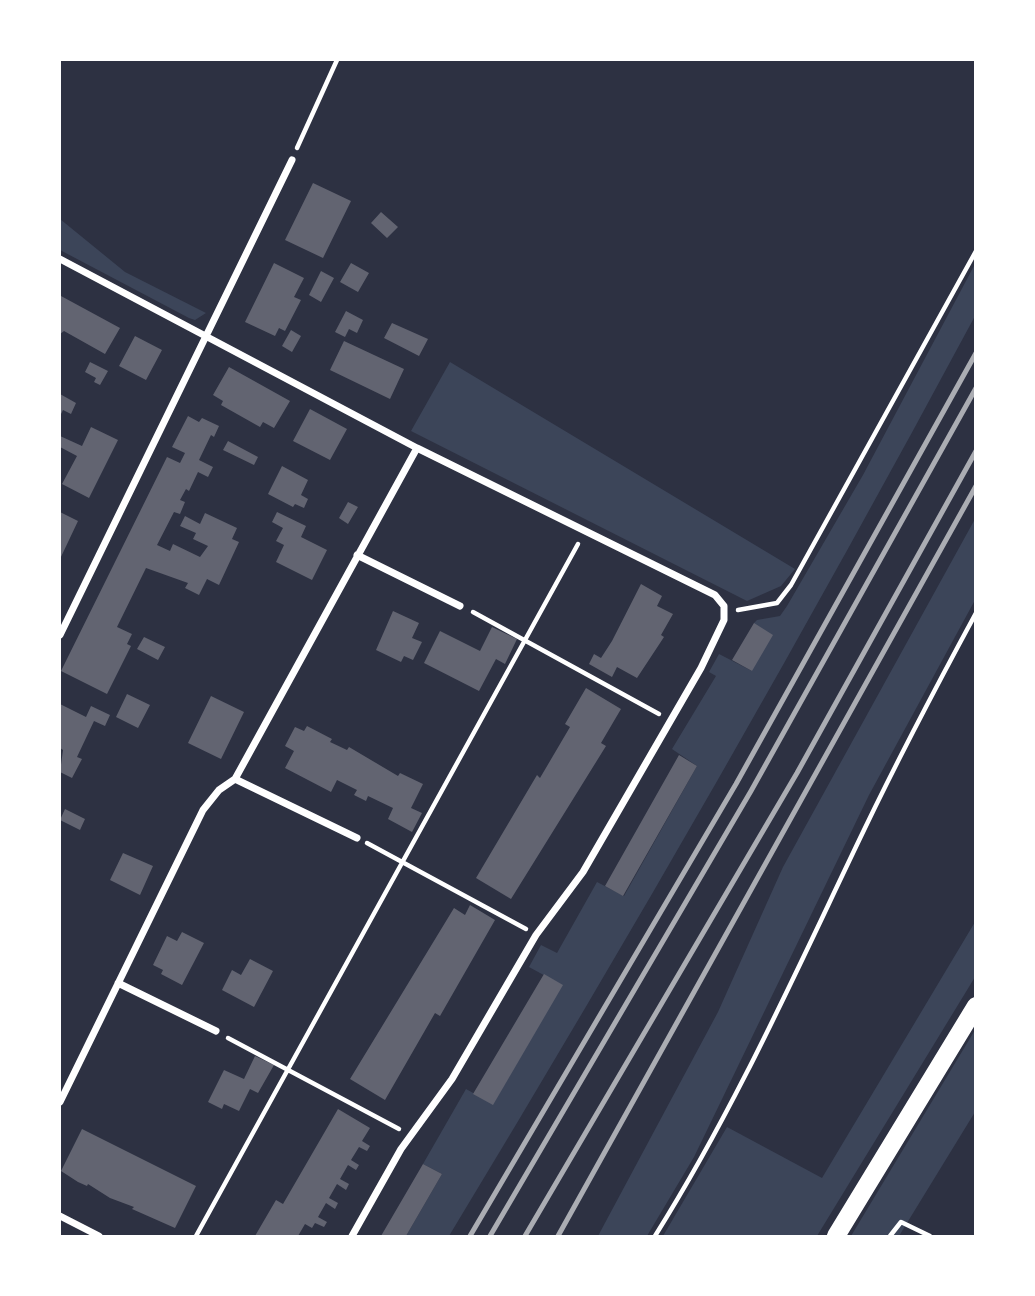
<!DOCTYPE html>
<style>
body{margin:0}
#map{position:relative;width:1035px;height:1296px;overflow:hidden;background:#2d3142;font-family:"Fira Sans",sans-serif}
canvas{display:block}
.frame{position:absolute;inset:0;border:61px solid #fff;pointer-events:none}
</style>
<div id="map">
<canvas width="1035" height="1296"></canvas>
<div class="frame"></div>
</div>
<script>
const ctx = document.querySelector('canvas').getContext('2d');
ctx.lineJoin = 'round';
function fill(path, color) { ctx.fillStyle = color; ctx.fill(path, 'evenodd'); }
function strokePath(path, color, width, dash) { ctx.strokeStyle = color; ctx.lineWidth = width; ctx.lineCap = dash ? 'butt' : 'round'; ctx.setLineDash(dash || []); ctx.stroke(path); }
const green = new Path2D(`
 M60,219L125,272L206,313L195,320L189,318L60,250Z
 M975,264V316C808,627 632,934 449,1236H406L442,1174L423,1164L466,1089L493,1104L562,985L529,967L541,945L557,953L597,882L624,896L697,766L672,749L716,676L709,672L719,654L752,671L754,623L757,620L780,616L787,606L863,475Z
 M450,362L795,569L781,586L747,601L411,431Z
 M975,519V600L869,795L694,1157L647,1236H598L718,1012L783,867Z
 M975,922V977L817,1236H663L727,1127L822,1178Z
 M975,1030V1112L899,1236H851Z`);
const building = new Path2D(`
 M313,183L351,201L323,258L285,240Z
 M381,212L398,227L387,238L371,223Z
 M274,263L304,278L294,297L301,300L285,331L279,328L275,336L245,322Z
 M351,263L369,273L358,292L340,282Z
 M321,271L334,278L321,302L309,295Z
 M61,296L120,328L105,354L64,331L60,334Z
 M346,311L363,320L357,333L349,329L345,337L335,332Z
 M392,323L428,339L419,356L384,338Z
 M291,330L301,336L292,352L282,346Z
 M135,336L162,350L146,380L119,366Z
 M344,341L404,369L390,399L330,370Z
 M90,362L108,371L100,385L94,382L96,378L85,372Z
 M229,367L290,401L274,428L263,422L260,427L221,405L223,401L213,395Z
 M60,394L76,403L71,414L63,410L60,416Z
 M310,409L347,429L330,460L293,441Z
 M188,416L199,422L202,418L219,426L214,437L211,435L199,460L213,467L208,477L198,472L189,491L186,489L180,500L185,502L180,514L174,512L157,545L170,551L173,544L200,557L208,546L193,539L196,533L180,526L185,516L200,524L205,513L237,528L232,539L239,542L219,585L207,579L199,595L185,588L188,583L146,568L117,627L132,634L127,644L131,646L107,694L61,671L167,457L180,463L185,453L172,447Z
 M91,427L118,440L89,498L62,484L77,456L60,447V436L82,446Z
 M228,441L258,457L254,465L223,450Z
 M282,466L308,480L301,495L308,499L304,508L295,504L293,507L268,494Z
 M348,502L358,507L348,524L339,518Z
 M60,512L78,521L60,559Z
 M277,512L306,526L301,537L327,550L312,580L276,562L284,545L276,541L283,528L272,522Z
 M641,584L662,596L657,606L673,614L661,635L664,637L637,678L617,667L612,677L589,664L594,654L601,658L612,641Z
 M393,611L419,623L412,638L422,642L413,660L404,656L401,662L376,650Z
 M754,623L773,635L752,671L732,660Z
 M492,627L517,639L505,664L496,659L479,691L424,663L440,631L480,651Z
 M144,637L165,647L158,660L137,649Z
 M586,688L621,709L601,743L606,746L511,899L476,878L537,775L540,778L570,727L565,724Z
 M127,694L150,705L138,728L116,717Z
 M211,696L244,712L221,759L188,743Z
 M60,704L86,717L91,706L110,715L105,726L94,721L77,757L82,759L72,778L60,772L63,750L60,748Z
 M307,726L332,739L330,742L347,750L349,747L398,776L400,773L423,784L411,808L422,813L412,832L388,819L393,808L368,796L366,801L354,795L357,790L337,780L331,792L285,768L294,751L285,746L295,727L304,731Z
 M679,755L697,766L623,896L605,886Z
 M65,809L85,819L80,830L60,820Z
 M123,853L153,866L140,895L110,880Z
 M470,905L495,920L440,1016L435,1013L385,1100L350,1079L454,908L465,915Z
 M182,932L204,943L182,985L161,974L163,970L153,965L167,936L177,941Z
 M250,959L273,971L254,1007L222,990L232,970L241,975Z
 M544,974L563,985L493,1105L473,1094Z
 M255,1056L274,1065L258,1093L250,1089L239,1111L224,1104L222,1109L208,1102L224,1070L244,1079Z
 M338,1109L370,1128L362,1141L370,1146L367,1151L359,1147L351,1160L359,1165L356,1170L348,1165L340,1179L349,1184L346,1190L337,1184L329,1198L338,1203L335,1209L326,1203L318,1217L327,1222L324,1227L315,1223L312,1228L305,1224L298,1236H255L276,1200L283,1204Z
 M82,1129L196,1186L175,1228L132,1209L134,1207L110,1198L88,1184L87,1186L78,1182L61,1171Z
 M423,1164L442,1174L406,1236H381Z`);
const path = new Path2D(`
 M297,148L337,60
 M738,610L777,603L791,585L976,251
 M473,612L659,714
 M367,843L526,929
 M228,1038L399,1129
 M196,1236L578,544
 M655,1236C736,1107 798,967 864,830C899,757 937,685 976,613
 M890,1236L901,1222L930,1236`);
const minor = new Path2D(`
 M60,259L417,448L715,595L724,606V620L701,668L583,872L536,935L452,1079L401,1149L352,1236
 M357,555L460,606
 M60,635L292,160
 M235,779L357,838
 M118,983L216,1031
 M60,1102L203,810L219,790L235,779L417,448
 M60,1216L99,1236`);
const primary = new Path2D(`
 M836,1236L976,1006`);
const rail = new Path2D(`
 M470,1236L736,784L976,353
 M490,1236L751,791L976,388
 M525,1236L797,773L976,451
 M558,1236L976,486`);
fill(green, '#3c4559');
fill(building, '#626471');
strokePath(path, '#fff', 4.5);
strokePath(minor, '#fff', 7);
strokePath(primary, '#fff', 18);
strokePath(rail, '#abadb3', 5);
</script>
